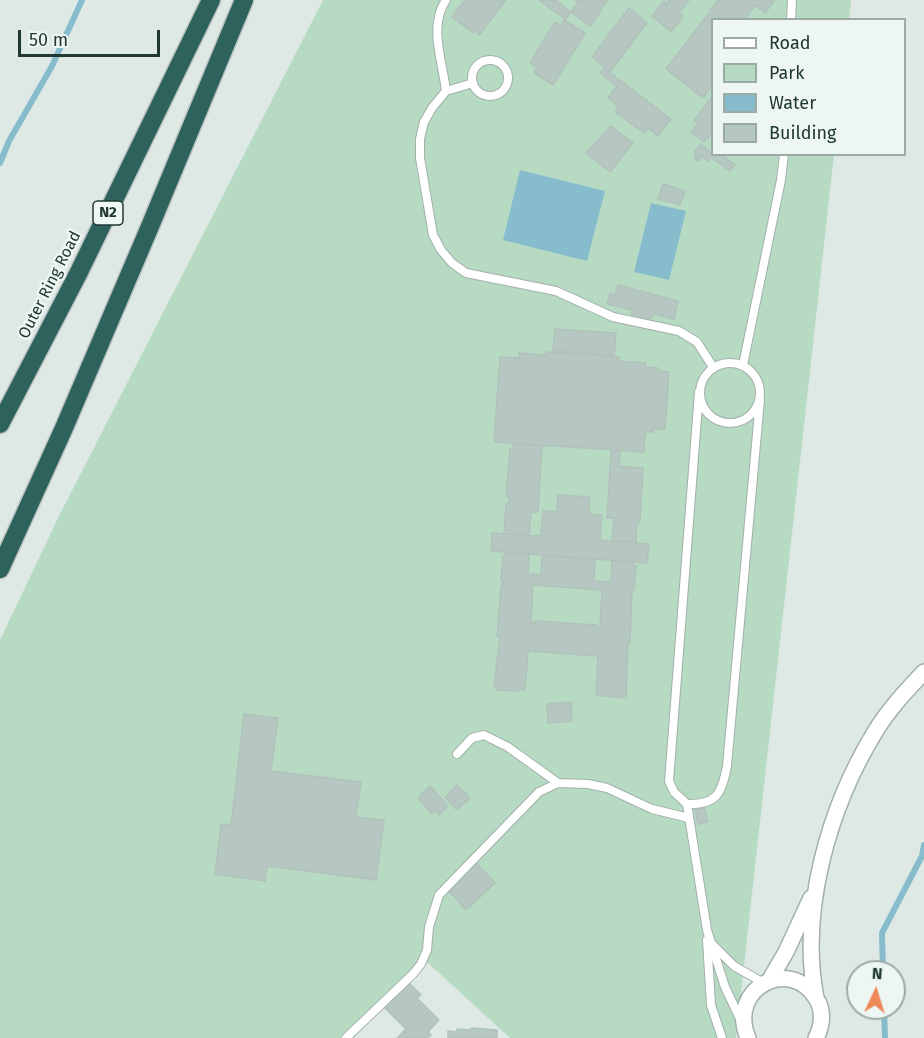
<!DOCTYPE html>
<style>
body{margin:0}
#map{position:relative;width:924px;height:1038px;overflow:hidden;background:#dee9e5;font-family:"Fira Sans",sans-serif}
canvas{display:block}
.legend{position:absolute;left:711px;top:18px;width:195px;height:138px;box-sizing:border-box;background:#eef6f3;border:2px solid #9caaa6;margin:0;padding:8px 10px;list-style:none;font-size:18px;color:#203833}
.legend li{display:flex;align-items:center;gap:12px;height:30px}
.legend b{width:30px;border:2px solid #9caaa6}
.north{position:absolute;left:846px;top:960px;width:60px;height:60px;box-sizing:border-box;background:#eef6f3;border:2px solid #9caaa6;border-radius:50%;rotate:4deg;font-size:16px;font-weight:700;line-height:24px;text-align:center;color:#203833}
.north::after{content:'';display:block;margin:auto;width:21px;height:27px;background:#ed8958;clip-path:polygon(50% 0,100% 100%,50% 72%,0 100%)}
.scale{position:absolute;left:18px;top:30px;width:142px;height:27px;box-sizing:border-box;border:3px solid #203833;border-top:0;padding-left:8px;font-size:18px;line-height:21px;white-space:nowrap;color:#203833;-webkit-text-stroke:4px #eef6f3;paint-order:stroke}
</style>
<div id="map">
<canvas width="924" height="1038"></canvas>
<ul class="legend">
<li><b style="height:8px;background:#fff"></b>Road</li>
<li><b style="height:16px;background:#b7dac3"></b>Park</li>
<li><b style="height:16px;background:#87bccd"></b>Water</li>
<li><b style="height:16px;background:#b6c6c1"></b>Building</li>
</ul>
<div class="north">N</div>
<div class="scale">50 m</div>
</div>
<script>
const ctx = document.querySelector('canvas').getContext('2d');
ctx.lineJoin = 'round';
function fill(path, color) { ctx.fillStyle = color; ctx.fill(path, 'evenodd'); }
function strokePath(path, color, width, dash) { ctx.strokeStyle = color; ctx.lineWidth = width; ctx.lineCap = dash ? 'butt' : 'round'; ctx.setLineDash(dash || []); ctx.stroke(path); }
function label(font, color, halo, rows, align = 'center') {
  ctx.font = font + ' "Fira Sans",sans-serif'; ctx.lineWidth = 5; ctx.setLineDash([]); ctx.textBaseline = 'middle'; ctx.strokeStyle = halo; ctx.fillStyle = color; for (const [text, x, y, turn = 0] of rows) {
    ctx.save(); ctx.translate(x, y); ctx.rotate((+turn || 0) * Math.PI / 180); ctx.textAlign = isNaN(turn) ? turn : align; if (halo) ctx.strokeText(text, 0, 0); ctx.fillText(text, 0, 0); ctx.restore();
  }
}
const green = new Path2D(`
 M323,0H851L849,19L712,20V154L834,155L736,1038H510L426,961L348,1038H0V640L59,516Z`);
const water = new Path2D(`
 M520,170L605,191L587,261L503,240Z
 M651,203L686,211L669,280L634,272Z`);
const stream = new Path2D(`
 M0,163L9,141L52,66L82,0
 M883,972L882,933L922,856L924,845
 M884,1008L885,1038`);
const building = new Path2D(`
 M465,0H506L479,35L474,30L473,33L452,17Z
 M539,0H555L571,12L565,19Z
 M575,0H608L590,26L571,12L578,2Z
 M670,0H689L679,13L683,16L671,32L652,16L664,1L667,4Z
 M718,0H773L774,1L765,13L755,5L744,20H721L710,10Z
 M629,8L647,23L610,72L592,57Z
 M709,13L718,20H712V85L703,98L666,69Z
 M564,20L585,33L553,85L534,73L537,68L530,63L555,22L561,26Z
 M604,68L671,119L658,136L648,128L644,133L615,112L618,106L608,98L617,86L600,73Z
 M712,97V135L711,134L704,142L691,132L698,124L694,121Z
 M611,126L633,143L610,172L586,153Z
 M701,144L712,154H721L735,165L730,171L710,157L708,161L702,156L699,161L694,158L696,154L694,152Z
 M663,184L685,191L680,205L658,199Z
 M618,285L678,301L674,319L653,314L651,319L631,314L633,310L607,304L610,293L615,295Z
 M555,329L616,333L614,355L553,351Z
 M546,352L619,357L618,361L646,363V367L658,368V371L669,372L665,429H653V432H645L644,452L494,442L500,357L519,358V353L546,355Z
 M513,444L542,446L538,512H531L529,535L507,533V531H504L506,504H509V497H506L510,449L513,450Z
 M611,451L620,452L619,466L643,468L640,522H637L636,542L612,541L614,518H607Z
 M558,495L590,497L589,514L602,515L600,540L649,544L647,563L491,551L492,533L541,536L543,511L557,512Z
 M505,553L529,554L528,574L541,575L542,556L595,559L594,581L611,582L612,561L633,562V565L636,566L634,590H632L630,644H628L626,696L624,695V698L596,695L598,656L528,651L525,690L519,689V691L496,690V687H494L500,637H497L501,586L503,587V581H501L503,556H505ZM533,585L602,590L600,627H596V625L535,621V623H531Z
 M571,702L572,721L548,723L547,704Z
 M244,714L278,718L271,771L361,782L356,817L384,820L376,880L267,866L265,881L215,874L221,824L231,825Z
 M457,785L470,798L457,810L445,797Z
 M430,786L448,806L439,815L435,811L432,814L418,798Z
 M704,807L708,822L698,824L695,809Z
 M475,862L495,883L466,910L447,889Z
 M407,981L421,995L417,998L439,1020L428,1032L431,1035L428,1038H397L406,1029L384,1007L402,989Z
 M471,1028L497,1030V1038H448V1031L457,1032V1029L471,1030Z`);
const lane = new Path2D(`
 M446,0C428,26 443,63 446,91L432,108L424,122L420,139V158L433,235L441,250L452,263L466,273L556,291L613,317L679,331L697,342L713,367
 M791,20L792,0
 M472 78a18 18 0 1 1 36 0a18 18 0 1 1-36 0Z
 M446,91L473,83
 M700 393a30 30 0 1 1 60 0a30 30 0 1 1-60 0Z
 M743,365L781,180L784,154
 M699,392L669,781L674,792L687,804L707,930L725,987L742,1023
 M457,754L472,738L484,735L508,747L558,783
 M687,804C717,805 722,793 727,766L760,400
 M707,940L711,1005L722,1038
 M713,945L734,966L764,983
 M346,1038L413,974L421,964L427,950L429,927L439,895L539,792L558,783L588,784L607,788L652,809L689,818`);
const street = new Path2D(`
 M769,981L786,952L811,898
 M816,998C799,911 829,807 875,732C888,710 906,691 924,672
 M748,1038C727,988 790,956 816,998C824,1011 823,1024 816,1038`);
const highway = new Path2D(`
 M0,424L78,274L211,0
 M0,569L64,428L151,224L244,0`);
const shields = [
 [108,213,30]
];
const shieldNames = [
 ["N2",108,213]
];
const streetNames = [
 ["Outer Ring Road",50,285,-63]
];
fill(green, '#b7dac3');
fill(water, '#87bccd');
strokePath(stream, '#87bccd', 6);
fill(building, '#b6c6c1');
strokePath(building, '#b1c2bc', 1.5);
strokePath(lane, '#a1b0ac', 10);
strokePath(street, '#a1b0ac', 18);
strokePath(highway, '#bcc3c2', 21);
strokePath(lane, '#fff', 8);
strokePath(street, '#fff', 15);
strokePath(highway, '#2d635c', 18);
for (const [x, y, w] of shields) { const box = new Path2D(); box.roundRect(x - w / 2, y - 12, w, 24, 4.5); ctx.fillStyle = '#eef6f3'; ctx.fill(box); strokePath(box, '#203833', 1.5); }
label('bold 15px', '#203833', null, shieldNames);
label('16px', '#203833', '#eef6f3', streetNames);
</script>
